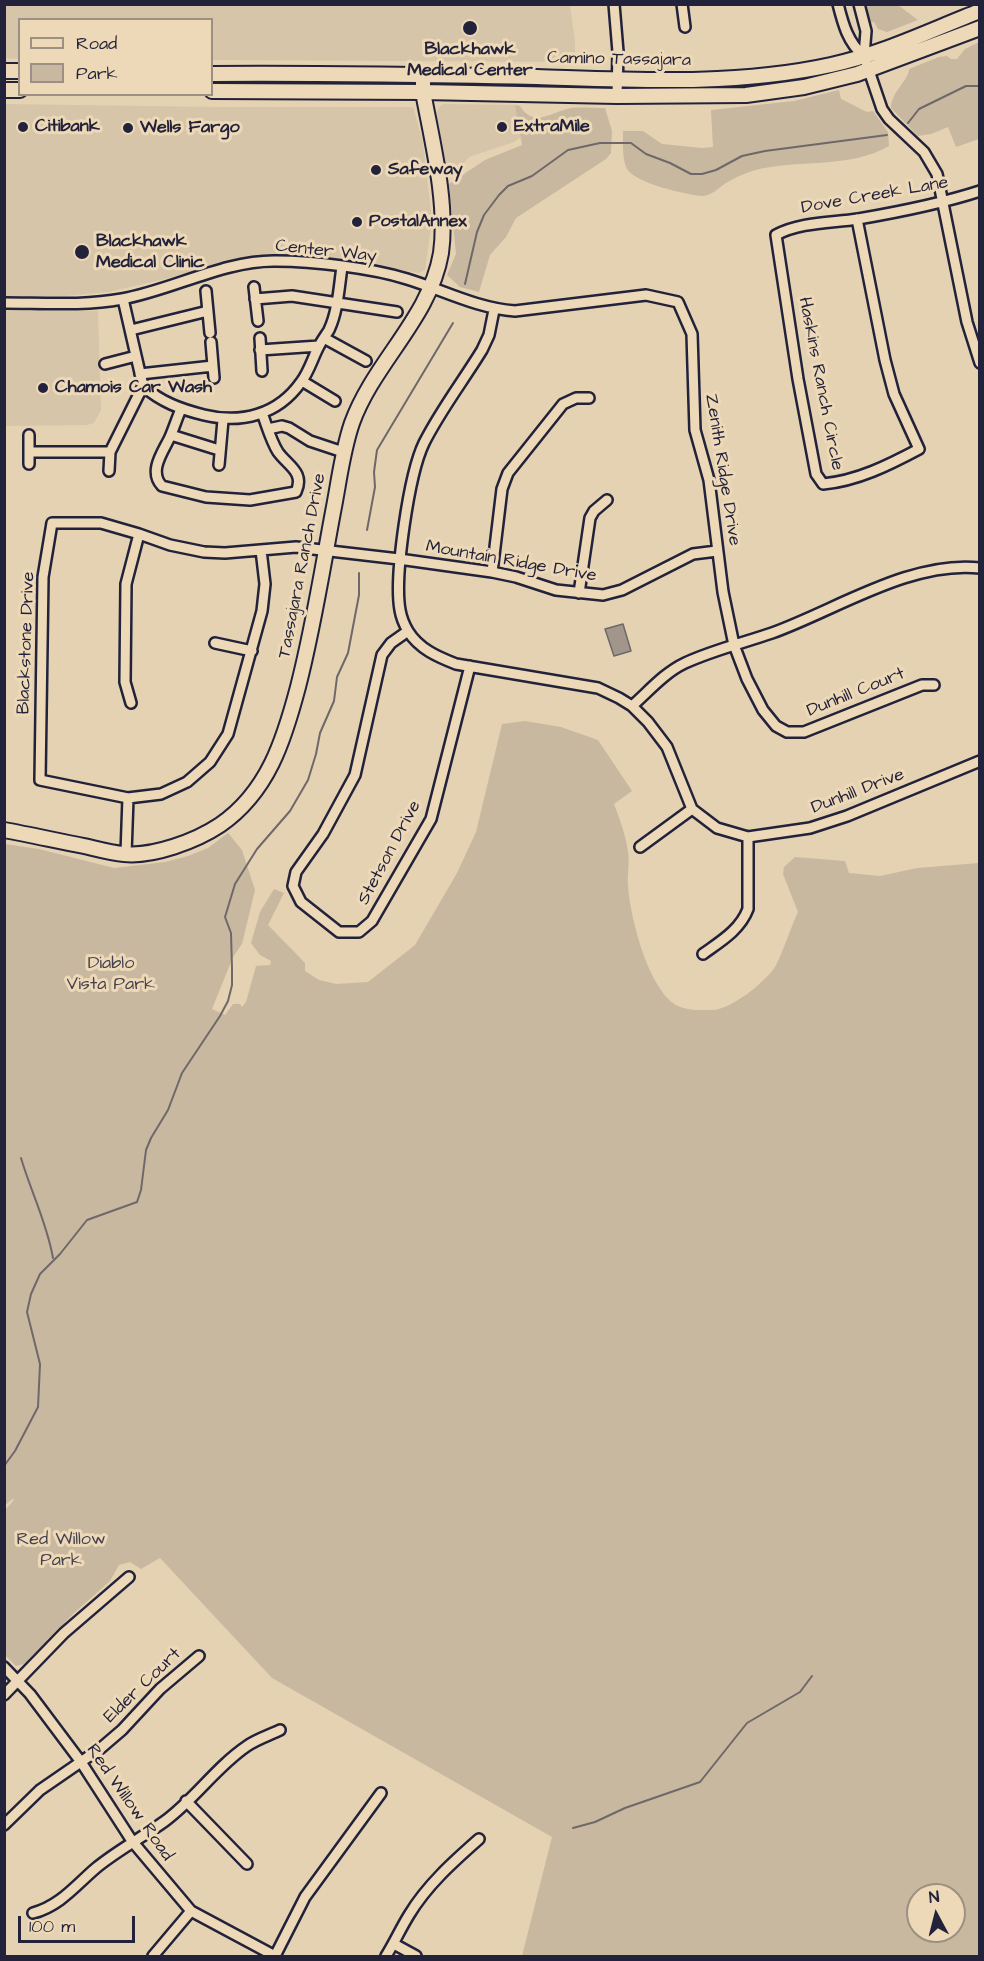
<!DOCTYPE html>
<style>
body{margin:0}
#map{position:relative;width:984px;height:1961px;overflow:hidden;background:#e5d2b2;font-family:"Architects Daughter",sans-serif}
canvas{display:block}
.frame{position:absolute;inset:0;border:6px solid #22223b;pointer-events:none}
.legend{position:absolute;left:18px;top:18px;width:195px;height:78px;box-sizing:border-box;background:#edd9b7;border:2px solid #9c9085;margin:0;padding:8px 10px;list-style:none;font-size:18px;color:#22223b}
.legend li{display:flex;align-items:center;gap:12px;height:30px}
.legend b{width:30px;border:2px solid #9c9085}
.north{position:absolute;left:906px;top:1883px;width:60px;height:60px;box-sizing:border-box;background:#edd9b7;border:2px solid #9c9085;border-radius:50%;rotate:353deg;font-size:16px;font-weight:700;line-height:24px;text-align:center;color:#22223b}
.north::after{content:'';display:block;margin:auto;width:21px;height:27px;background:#22223b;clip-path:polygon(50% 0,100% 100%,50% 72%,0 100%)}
.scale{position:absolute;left:18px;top:1916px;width:117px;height:27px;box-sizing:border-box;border:3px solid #22223b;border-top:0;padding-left:8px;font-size:18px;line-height:21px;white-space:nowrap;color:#22223b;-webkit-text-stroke:4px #edd9b7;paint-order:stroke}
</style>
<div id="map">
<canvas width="984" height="1961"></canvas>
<div class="frame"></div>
<ul class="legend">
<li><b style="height:8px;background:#edd9b7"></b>Road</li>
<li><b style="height:16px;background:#c9b8a0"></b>Park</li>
</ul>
<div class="north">N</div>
<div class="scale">100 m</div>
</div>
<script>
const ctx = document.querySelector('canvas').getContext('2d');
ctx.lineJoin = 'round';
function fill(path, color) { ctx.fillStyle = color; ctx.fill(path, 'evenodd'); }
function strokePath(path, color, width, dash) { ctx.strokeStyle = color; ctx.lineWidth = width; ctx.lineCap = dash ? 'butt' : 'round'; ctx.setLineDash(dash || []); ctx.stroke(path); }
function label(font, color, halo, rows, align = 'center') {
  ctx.font = font + ' "Architects Daughter",sans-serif'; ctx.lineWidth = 6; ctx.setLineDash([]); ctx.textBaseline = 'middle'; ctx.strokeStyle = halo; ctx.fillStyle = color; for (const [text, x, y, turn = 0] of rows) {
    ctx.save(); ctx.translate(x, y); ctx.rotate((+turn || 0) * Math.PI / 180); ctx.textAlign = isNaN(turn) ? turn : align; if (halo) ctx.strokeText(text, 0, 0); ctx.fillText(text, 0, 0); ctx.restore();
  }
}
const built = new Path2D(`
 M4,5H570L575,42V62L212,60V20H20L19,59L5,58Z
 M4,104L217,107H413L423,142L432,220L425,270L419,273L292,253L250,259L109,292L65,296H5Z
 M444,104L515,105L521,137L514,142L469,157L460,168L446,170L436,113L440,106Z
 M5,311H98L101,410L94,423L87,425L5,426Z`);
const green = new Path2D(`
 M865,5H898L918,20L887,32L878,29L874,22L869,23Z
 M979,42V139L956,147L948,127L931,134L918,136L891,108C891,92 909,80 909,69L939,57L947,56L951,59H957L965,49Z
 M839,90L841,99L867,112L873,111L888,132L889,146C847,170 797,158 752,171C743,174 734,178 726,183C718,188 713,195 703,196C686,195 635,183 627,169C622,160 623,141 623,131H643L662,144L702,148L713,147L711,110L794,101Z
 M515,105L520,106C534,129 553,111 571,108C582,107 594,108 605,108L612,131L611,153L606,159L516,218L506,237L490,255L479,292L460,287L447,275L456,254L449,184L485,160L522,145Z
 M525,721L561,727L598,740L632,791L614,804C620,820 626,836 628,852C630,863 627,874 628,885C630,917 648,988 676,1005C687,1011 701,1010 712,1010C731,1010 765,982 775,967C784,950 790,929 798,912L783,874L784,867L795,857L845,861L849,873L880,876L917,868L979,863V1956H522L552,1837L272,1678L160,1558L141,1569L130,1562L119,1565L110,1581L73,1614L24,1664L16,1666L5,1655V1510L13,1501L14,1498L5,1505V844L39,849L114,868L165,862L188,856L208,848L228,833L242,850L255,890L242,944L233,957L212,1009L225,1015L233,1004H240L242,1007L246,1002L256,966L270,965L271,961L260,955L251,943L260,912L274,889L284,893L268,925L305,963V971L319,980L336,984L368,982L415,945L457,873L476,832L502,724ZM918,1895H954V1931H918Z`);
const water = new Path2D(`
 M623,624L631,651L614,656L605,629Z`);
const stream = new Path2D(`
 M908,123L919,109L966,86H980
 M465,284L477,232L484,215L499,195L508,186L532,176L568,150L600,143H631L646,154L670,163L691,174H702L716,170L742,156L765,151L887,135
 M367,530L375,487L374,472L377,450L453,323
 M21,1158C31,1192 47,1223 53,1258
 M4,1466L15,1451L38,1407L40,1364L27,1312L31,1294L40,1274L60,1254L87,1220L137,1202L141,1190L146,1150L151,1138L168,1110L182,1073L220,1016L228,1001L232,985V968L231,933L225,917L235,884L257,849L290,811L308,780L316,754L320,733L334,701L337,677L348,653L359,595V573
 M573,1828L595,1822L625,1808L700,1782L747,1723L800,1692L812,1676`);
const street = new Path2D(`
 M614,4L618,52L617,96
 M682,4L685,27
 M838,4C843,24 848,43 864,56
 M859,4L866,31L864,56L882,109L889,119L924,152L937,174L967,322L980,363
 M857,219L885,360L894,394L919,449C889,465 857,481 823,484L816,474L798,379L776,235C800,222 831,223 858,219C899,212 940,204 980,191
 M254,287L258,321
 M206,291L210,333
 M123,299L143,386C161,402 180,409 204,415C241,424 278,415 301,382C309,372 313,357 319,346C322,340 326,335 329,330C338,311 339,287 342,267
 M255,299L292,296L397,312
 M4,303C43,303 84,306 122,299C172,290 225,260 276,261C313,261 372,268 407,279C443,290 476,308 515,311L646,295L678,302L692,334L695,430L709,480L723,592L734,645L747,679L763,710L776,726L787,732H804L922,685H934
 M494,310L489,335L482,350C463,381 440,411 424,443C409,474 394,576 400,610C401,616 405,626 408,631C419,649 438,657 456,664L598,688L619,698L632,706
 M131,330L208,311
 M260,338L262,371
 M324,338L366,361
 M211,342L214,378
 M260,350L319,346
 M105,364L136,356
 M140,374L213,366
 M302,381L335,401
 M181,409C177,418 174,428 170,437C163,452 148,471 162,486L206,497L250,500L296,492C305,472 288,466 278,452C271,441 267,426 262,413
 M268,429L282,426L289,428L310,441L343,452
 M171,435L219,450
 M29,452H110L143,386
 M29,464V435
 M219,465L223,420
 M109,471L110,452
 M261,550L265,584L262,611L228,734L210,762L187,782L161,794L128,798L40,780L43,577L52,523H101L139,534L170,545L204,552L225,553L296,547L399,559L492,572L516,577L556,590L603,595L622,590L693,554L717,551
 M980,568C911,560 836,610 772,633C743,643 713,650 685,663C664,673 649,691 632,706L648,722L667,747L692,809L717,828L748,837L810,828L847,816L980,761
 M492,572L502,489L508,473L563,404L576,398H589
 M579,593L590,518L594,511L607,500
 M408,631L391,643L382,655L355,775L323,834L296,872L293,886L301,902L339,932H359L372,921L431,819L470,666
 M215,643L252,651
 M131,703L125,682L126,584L139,534
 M640,847L692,809
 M126,854L128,798
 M703,954C721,941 740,930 748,909V837
 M4,1667L30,1694L81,1762L132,1841L191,1911L275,1956
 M4,1695L64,1633L129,1577
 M186,1801L247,1864
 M4,1825L40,1790L101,1748L122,1730L160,1689L199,1656
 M33,1913C60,1906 76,1885 96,1868C118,1850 143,1837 165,1821C195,1799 216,1767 247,1746C257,1739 270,1735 280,1730
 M394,1944L416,1956
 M153,1956L191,1911
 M275,1956L305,1897L381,1793
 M386,1956C394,1943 401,1928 409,1915C427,1885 454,1861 479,1839`);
const secondary = new Path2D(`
 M4,71H20
 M212,74C320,73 429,75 537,77C635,80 735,86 831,65C882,54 931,30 980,11
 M4,90H20
 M212,91L423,92L617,96L746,95L804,87L857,74L980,28
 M4,830C31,835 58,841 84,846C97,849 111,853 124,854C153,857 196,841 220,825C268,792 284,740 298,687C313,629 322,571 333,512C339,482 342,452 352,423C374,362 430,318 441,253C448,203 432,141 423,92V75`);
const markers = [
 [470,28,8,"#22223b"],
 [23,127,6,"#22223b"],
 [502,127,6,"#22223b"],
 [128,128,6,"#22223b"],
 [376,170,6,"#22223b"],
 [357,222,6,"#22223b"],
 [82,252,8,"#22223b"],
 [43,388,6,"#22223b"]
];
const poiNames = [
 ["Blackhawk",470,50,"center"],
 ["Medical Center",470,71,"center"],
 ["Citibank",35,127],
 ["ExtraMile",514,127],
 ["Wells Fargo",140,128],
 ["Safeway",388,170],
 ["PostalAnnex",369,222],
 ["Blackhawk",96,242],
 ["Medical Clinic",96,263],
 ["Chamois Car Wash",55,388]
];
const streetNames = [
 ["Camino Tassajara",619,60,1],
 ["Dove Creek Lane",875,196,-10],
 ["Center Way",326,252,6],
 ["Haskins Ranch Circle",820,384,79],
 ["Zenith Ridge Drive",722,470,81],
 ["Mountain Ridge Drive",511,562,10],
 ["Tassajara Ranch Drive",303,566,-79],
 ["Blackstone Drive",27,643,-88],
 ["Dunhill Court",856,693,-22],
 ["Dunhill Drive",858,792,-21],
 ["Stetson Drive",390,853,-62],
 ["Elder Court",143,1686,-44],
 ["Red Willow Road",129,1803,55]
];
const parkNames = [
 ["Diablo",111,964],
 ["Vista Park",111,985],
 ["Red Willow",61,1540],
 ["Park",61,1561]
];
fill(built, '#d7c5a9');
fill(green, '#c9b8a0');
fill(water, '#a2968a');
strokePath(water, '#6f686a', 1.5);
strokePath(stream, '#6f686a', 2);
strokePath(street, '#22223b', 14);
strokePath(secondary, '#22223b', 18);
strokePath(street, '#edd9b7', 9);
strokePath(secondary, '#edd9b7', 14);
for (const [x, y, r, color] of markers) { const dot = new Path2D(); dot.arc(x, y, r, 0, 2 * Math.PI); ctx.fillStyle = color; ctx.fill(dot); strokePath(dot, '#edd9b7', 2); }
label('bold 18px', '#22223b', '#edd9b7', poiNames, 'left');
label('18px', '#22223b', '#edd9b7', streetNames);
label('18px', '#43404f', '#edd9b7', parkNames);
</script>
